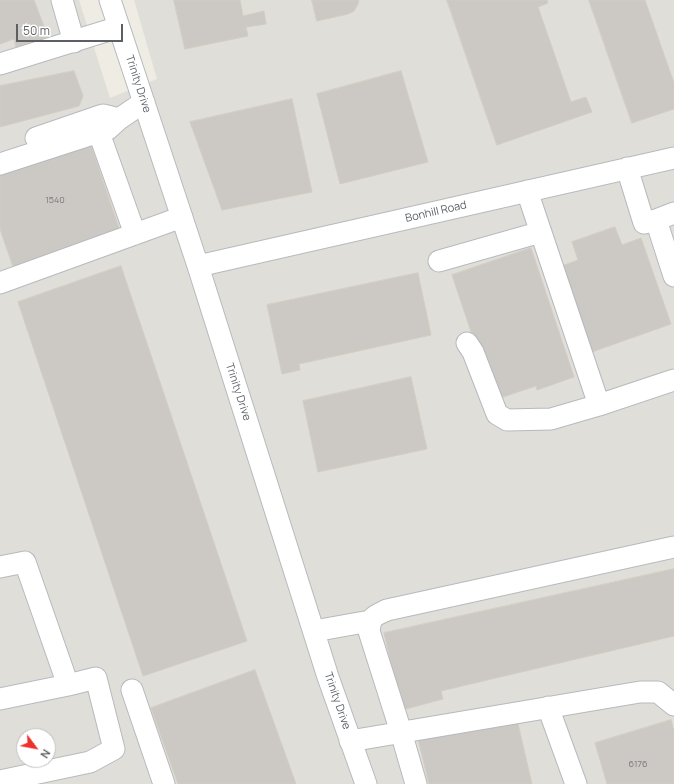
<!DOCTYPE html>
<style>
body{margin:0}
#map{position:relative;width:674px;height:784px;overflow:hidden;background:#efece4;font-family:Manrope,sans-serif}
canvas{display:block}
.north{position:absolute;left:16px;top:728px;width:40px;height:40px;box-sizing:border-box;background:#fff;border:1px solid #bebfc1;border-radius:50%;rotate:122deg;font-size:11px;font-weight:700;line-height:16px;text-align:center;color:#5c6065}
.north::after{content:'';display:block;margin:auto;width:14px;height:18px;background:#ed302b;clip-path:polygon(50% 0,100% 100%,50% 72%,0 100%)}
.scale{position:absolute;left:16px;top:24px;width:107px;height:18px;box-sizing:border-box;border:2px solid #5c6065;border-top:0;padding-left:5px;font-size:12px;line-height:14px;white-space:nowrap;color:#5c6065;-webkit-text-stroke:3px #fff;paint-order:stroke}
</style>
<div id="map">
<canvas width="674" height="784"></canvas>
<div class="north">N</div>
<div class="scale">50 m</div>
</div>
<script>
const ctx = document.querySelector('canvas').getContext('2d');
ctx.lineJoin = 'round';
function fill(path, color) { ctx.fillStyle = color; ctx.fill(path, 'evenodd'); }
function strokePath(path, color, width, dash) { ctx.strokeStyle = color; ctx.lineWidth = width; ctx.lineCap = dash ? 'butt' : 'round'; ctx.setLineDash(dash || []); ctx.stroke(path); }
function label(font, color, halo, rows, align = 'center') {
  ctx.font = font + ' Manrope,sans-serif'; ctx.lineWidth = 3; ctx.setLineDash([]); ctx.textBaseline = 'middle'; ctx.strokeStyle = halo; ctx.fillStyle = color; for (const [text, x, y, turn = 0] of rows) {
    ctx.save(); ctx.translate(x, y); ctx.rotate((+turn || 0) * Math.PI / 180); ctx.textAlign = isNaN(turn) ? turn : align; if (halo) ctx.strokeText(text, 0, 0); ctx.fillText(text, 0, 0); ctx.restore();
  }
}
const industrial = new Path2D(`
 M0,0H79L110,98L157,79L134,0H674V784H0ZM24,736H48V760H24Z`);
const building = new Path2D(`
 M0,0H34L48,37L16,47L14,39L0,44Z
 M174,0H240L243,16L264,11L266,24L246,27L248,36L185,49Z
 M312,0H359L358,4L354,11L348,14L317,21Z
 M447,0H547L548,3L538,7L571,102L586,97L592,112L497,145Z
 M589,0H645L674,83V109L632,123Z
 M74,71L83,96L79,106L0,127V86Z
 M401,71L428,162L340,184L317,94Z
 M292,99L312,192L222,210L190,122Z
 M89,140L120,231L13,267L0,229V171Z
 M615,227L622,245L641,238L671,324L589,353L559,267L578,260L572,242Z
 M531,248L574,377L537,390L536,386L494,400L452,275Z
 M121,266L247,641L143,676L18,302Z
 M418,273L431,335L299,364L300,370L282,374L267,305Z
 M411,377L427,449L318,472L303,401Z
 M674,569V636L441,691L443,699L402,710L384,633Z
 M255,670L296,784H178L151,708Z
 M516,715L532,784H429L418,739Z
 M671,720L674,731V784H607L595,743Z`);
const minor = new Path2D(`
 M62,0L74,42
 M110,0L198,266L328,677L366,784
 M0,64L119,27
 M99,133L135,234
 M36,138L103,115L119,119
 M0,164L108,129L119,119L144,102
 M627,168L644,223L656,220
 M674,213L656,220L674,276
 M439,261L541,232
 M198,266L674,158
 M0,283L182,217
 M467,343L473,352L497,414L507,420L551,419L599,405L527,191
 M599,405L674,380
 M0,567L25,562L68,685L0,699
 M314,631L370,621
 M132,690L164,784
 M548,707L576,784
 M350,741L640,692H658L674,705
 M0,781L90,762L114,749L96,678L68,685
 M416,784L401,732L369,631C371,616 374,616 387,610L674,547`);
const numberNames = [
 ["1540",55,200],
 ["6176",638,764]
];
const streetNames = [
 ["Trinity Drive",138,84,72],
 ["Bonhill Road",436,212,-13],
 ["Trinity Drive",238,392,72],
 ["Trinity Drive",337,701,71]
];
fill(industrial, '#e0ded8');
fill(building, '#ccc8c3');
strokePath(building, '#d4cdc2', 1);
strokePath(minor, '#b6babe', 23);
strokePath(minor, '#fff', 21);
label('9px', '#787a7c', null, numberNames);
label('11px', '#5c6065', '#fff', streetNames);
</script>
